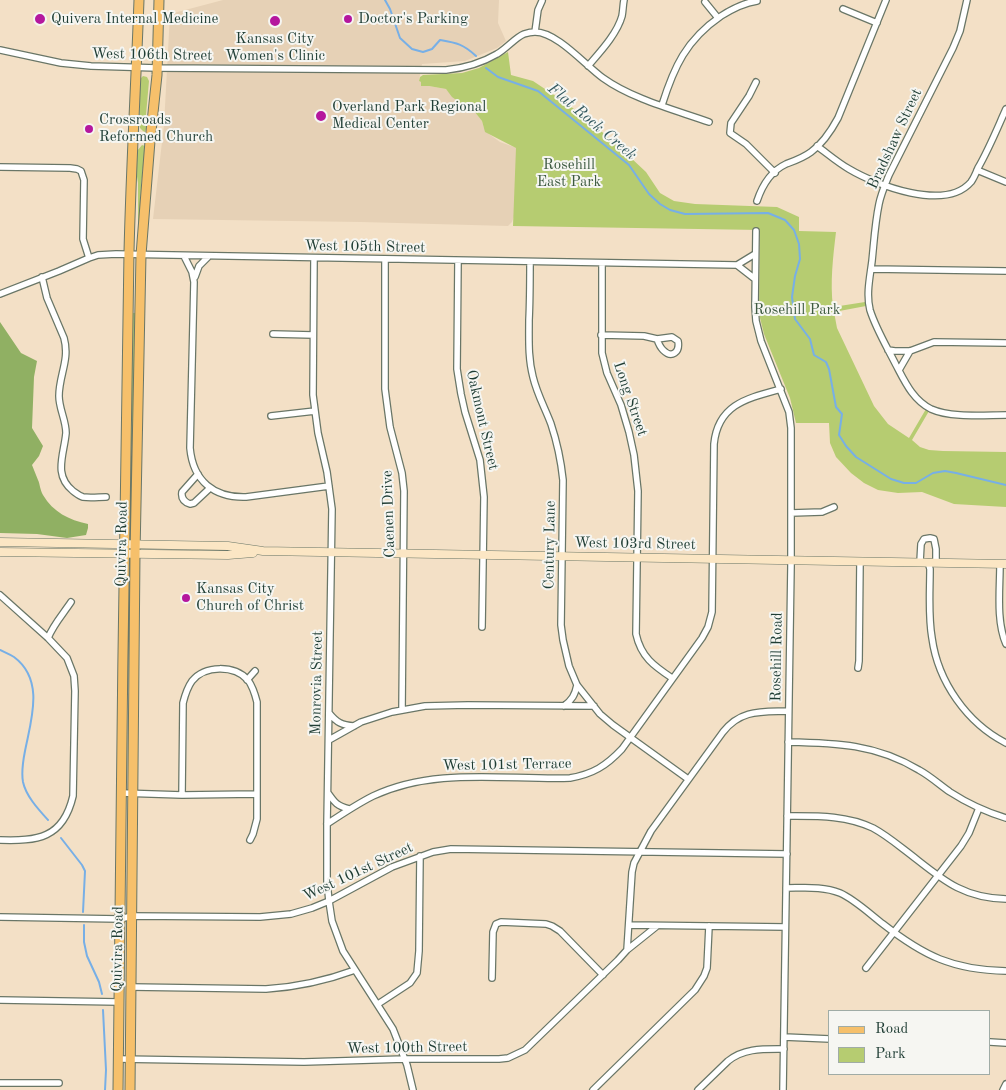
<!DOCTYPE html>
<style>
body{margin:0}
#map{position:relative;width:1006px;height:1090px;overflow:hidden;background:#f3e0c6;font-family:"Old Standard TT",serif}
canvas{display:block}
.legend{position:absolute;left:828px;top:1010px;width:162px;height:65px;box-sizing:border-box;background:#f6f6f2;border:1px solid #a0aca6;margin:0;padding:6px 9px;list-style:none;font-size:15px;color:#1f3d34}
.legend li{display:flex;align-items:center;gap:10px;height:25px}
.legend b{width:25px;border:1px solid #a0aca6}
</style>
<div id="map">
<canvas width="1006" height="1090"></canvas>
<ul class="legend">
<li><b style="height:6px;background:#f6c06b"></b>Road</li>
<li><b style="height:14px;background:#b6cc71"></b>Park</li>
</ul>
</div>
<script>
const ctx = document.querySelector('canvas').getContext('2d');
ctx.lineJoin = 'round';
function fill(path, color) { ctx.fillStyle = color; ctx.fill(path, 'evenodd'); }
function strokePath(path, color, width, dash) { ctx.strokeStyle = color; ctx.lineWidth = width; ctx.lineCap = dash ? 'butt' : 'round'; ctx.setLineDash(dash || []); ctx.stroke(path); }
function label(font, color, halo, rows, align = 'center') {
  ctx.font = font + ' "Old Standard TT",serif'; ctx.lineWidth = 4; ctx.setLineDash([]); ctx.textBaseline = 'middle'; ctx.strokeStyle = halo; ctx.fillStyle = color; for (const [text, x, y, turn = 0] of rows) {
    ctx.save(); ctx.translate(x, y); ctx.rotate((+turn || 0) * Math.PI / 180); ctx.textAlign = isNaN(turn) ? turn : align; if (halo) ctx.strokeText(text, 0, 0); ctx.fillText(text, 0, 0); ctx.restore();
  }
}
const built = new Path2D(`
 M223,0H499L498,23L506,41L497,48L465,61L422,64L419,81L421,82V86H429L446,89L462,104L474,111L482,121L484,128L489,134L500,142L517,148L514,216L512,222L508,226L361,222L153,219L164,125L170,14Z`);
const green = new Path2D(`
 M508,52L511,75L533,81L569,105L601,131L630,157L646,172L660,193L674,201L695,204L777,207L799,217V231L836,232C833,257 830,282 833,307L865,302L866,306L834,312L837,328L874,406L888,424L909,438L926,409L929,411L912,440L920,447L929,450L943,451L1006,452V507L954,504L922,492L898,493L878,490L864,483L851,473L836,457L830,443L829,423H796L790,398L764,334L759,314L760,230L513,226L516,148L485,132L482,121L474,111L462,104L452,97L446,89L429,86H421V82L419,81L420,77L423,75L462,73L479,68Z
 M143,76L147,77L149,81L146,115L147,126L145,132L143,131L140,128L139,120L140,99L138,90L140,79Z
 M142,145L145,146V148L141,187L139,235H138V183L135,164L137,151Z
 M133,313H135L137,327L134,453L133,452L131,441Z`);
const forest = new Path2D(`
 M0,322L21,353L37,361L34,377L32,428L43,446L39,456L32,465C34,470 36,475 38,480C40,484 40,490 43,495C53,512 69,520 88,524V528L86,535L67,538L37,534L0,533Z`);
const stream = new Path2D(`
 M385,0L390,9L400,38L412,49L423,52L432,49L440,40C457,43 463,44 476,56
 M486,68L498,77L538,91L629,165L649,194L660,204L670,210L685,214L768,213L785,220L794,230L799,244L800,259L795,276L792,297L795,319L810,339L814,355L826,362L829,369L836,407L842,414L839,435L846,446L856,457L891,479L904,483H916L933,473L945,471L956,473L1006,485
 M0,650C4,652 9,654 14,657C45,680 31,720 25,751C23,761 21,771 23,782C26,796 38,809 48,820
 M61,838L82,865L85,871L83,912
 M84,925V942L87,956L99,982L102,994
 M103,1010L106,1070L105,1090`);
const minor = new Path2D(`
 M967,0L960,31L953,48L889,175C885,185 881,194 879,204C875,223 874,242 872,261C870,277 866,294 870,310C876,329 887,347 896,365C905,382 913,400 931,409C951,418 984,415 1006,415
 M705,2L718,18
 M843,9L877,23
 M535,32L538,10L542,1
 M0,50L61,63L91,66L157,68L446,70C465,68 480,64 497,54C506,49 516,37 524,34C527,33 532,32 535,32C557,32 585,65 603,78C632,99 675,110 709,122
 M588,66C600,52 617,34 622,16C623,11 623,5 624,0
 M756,82L749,96L731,123L730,133L746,144L775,173
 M662,105C674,67 686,40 721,16C732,9 743,3 757,1
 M817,146C828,154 837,162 849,169C876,185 945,212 971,182C974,178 976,173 978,168C989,149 997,129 1006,109
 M0,167L70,168L77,169L81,171L84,180L83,239L89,258
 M977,170L1006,182
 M757,201C762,186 771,171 786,164C794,161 803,158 811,152C822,144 831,131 838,118L886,0
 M756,231L755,307L756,321L761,341L789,412L791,428V566L783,1090
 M184,256L192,272L194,282L190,448C193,481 214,498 246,497L329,486
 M314,258L313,395L318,433L327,472L332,509L327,824V882L329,901L332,921L343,951L393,1029L407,1065L413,1090
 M385,259V389L390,427L402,473L404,491L402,710
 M458,261L457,369L461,394L465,412L480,460L484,497L482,627
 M530,262C530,281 530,300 529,320C529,339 528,358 533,377C537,394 545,408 551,424C557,442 561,461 563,480L561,625L563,640L569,666L577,685L600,714L613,725L688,779
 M602,263V353L607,373L621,405L629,432L634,455L638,491L636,634C641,657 654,666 672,678
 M737,265L755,279
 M871,269L1006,271
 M42,277L47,298L64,338C70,360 59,375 59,396C59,409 66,420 66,433C64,455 53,475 73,491C76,493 79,496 83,497C90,498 99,497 106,497
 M195,277L199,266L208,257
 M0,294L59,271L89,258L98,255L116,254L737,265L755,254
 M273,334L313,335
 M601,335L644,336L657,339L672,337L678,341C680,352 672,359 663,350C660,347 658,342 657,339
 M888,350L895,351H910L934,342L1006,343
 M899,370L910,351
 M271,416L315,411
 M198,474L182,492C181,498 184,502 190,504L194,503L210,488
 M791,513L822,512L834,507
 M920,562L921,544L924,539L930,538L934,539L936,549V563
 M928,562L930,569C930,592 928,615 932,638C938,682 967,723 1006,743
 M1000,564C1000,589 996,621 1006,644
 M0,595L48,638L67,658L74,676L75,691L73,796C63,839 37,841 0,840
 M48,638C53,625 63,614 71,602
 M858,668L859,661L860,561
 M247,680L255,671
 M564,706C572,700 575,695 577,685
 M329,713C337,723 342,725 354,726
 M329,740L361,722L392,712L425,706L468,705L594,706
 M788,742C836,743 876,744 919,770C930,776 940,785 950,792C967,803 986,812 1006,818
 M121,793L182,795L257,794
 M328,793C335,803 337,806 349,809
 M182,795L183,703C185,695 187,688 192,681C205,665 234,665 248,680C253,687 255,694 257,702V819L253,834L250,840
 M787,816C817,816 846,815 873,828C884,834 893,841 902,848C938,875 958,898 1006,899
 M327,824C342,814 357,804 373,796C434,767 504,780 570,778C593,774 606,766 622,749L702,638L708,627L712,612L714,444C718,404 748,398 781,389
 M786,888C804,888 823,886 840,893C854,899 870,914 883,924C924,956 953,970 1006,971
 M0,917L120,919L132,916L260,917L291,914L312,908L329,901L392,867L433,852L451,849L787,854
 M630,925L785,927
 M627,950L657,926
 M866,968L961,846L969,833L979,808
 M492,978L493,932L496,924L501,922L546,924L552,926L560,931L603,975
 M131,987L266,989C298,987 325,981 355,970
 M0,1000L119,1002
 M378,1004L410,983L417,973L419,951L420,856
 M784,1037L830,1039
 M990,1042L1006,1043
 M119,1059L304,1062L405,1059H499L508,1058L525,1050L618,960L627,950L632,872L634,863L651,831L723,732C741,709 762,712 788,711
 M0,1083H59
 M593,1090L695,990L704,976L707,968L709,926
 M698,1090L728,1061C744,1048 763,1049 784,1049
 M1003,1090L1006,1084`);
const secondary = new Path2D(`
 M0,542L228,546L263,551L1006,564
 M0,552L228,555L253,553`);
const primary = new Path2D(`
 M118,1090C122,811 123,531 129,252C131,168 136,84 139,0
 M130,1090L135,554L141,255L150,141L157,75L159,0`);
const markers = [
 [40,19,6,"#b5179e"],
 [348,19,5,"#b5179e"],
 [275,21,6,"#b5179e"],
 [321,116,6,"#b5179e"],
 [89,129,5,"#b5179e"],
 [186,598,5,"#b5179e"]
];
const poiNames = [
 ["Quivera Internal Medicine",51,19],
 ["Doctor's Parking",358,19],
 ["Kansas City",275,39,"center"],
 ["Women's Clinic",275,56,"center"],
 ["Overland Park Regional",332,107],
 ["Medical Center",332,124],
 ["Crossroads",99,120],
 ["Reformed Church",99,137],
 ["Kansas City",196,589],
 ["Church of Christ",196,606]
];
const streetNames = [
 ["West 106th Street",152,55,1],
 ["Bradshaw Street",895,139,-65],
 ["West 105th Street",365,247,1],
 ["Long Street",630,399,71],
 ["Oakmont Street",482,420,77],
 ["Caenen Drive",389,514,-92],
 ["Quivira Road",122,544,-89],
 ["West 103rd Street",635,544,1],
 ["Century Lane",550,545,-89],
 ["Rosehill Road",777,657,-89],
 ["Monrovia Street",317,683,-89],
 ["West 101st Terrace",507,765,-1],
 ["West 101st Street",358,872,-25],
 ["Quivira Road",118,949,-89],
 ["West 100th Street",407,1048,-1]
];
const parkNames = [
 ["Rosehill",569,165],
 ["East Park",569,182],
 ["Rosehill Park",797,310]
];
const waterNames = [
 ["Flat Rock Creek",592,122,40]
];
fill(built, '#e6d1b6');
fill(green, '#b6cc71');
fill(forest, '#90b063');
strokePath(stream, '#77afe6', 2);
strokePath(minor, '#697667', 8);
strokePath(secondary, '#697667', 9);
strokePath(primary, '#697667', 11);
strokePath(minor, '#fff', 5.5);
strokePath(secondary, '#fbe6c4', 8);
strokePath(primary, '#f6c06b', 9);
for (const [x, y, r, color] of markers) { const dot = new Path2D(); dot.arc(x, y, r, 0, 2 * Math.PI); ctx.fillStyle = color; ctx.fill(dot); strokePath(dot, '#f6f6f2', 2); }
label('15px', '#1f3d34', '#f6f6f2', poiNames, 'left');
label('15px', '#1f3d34', '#f6f6f2', streetNames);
label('15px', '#3d5a40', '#f6f6f2', parkNames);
label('italic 16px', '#355a60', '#f6f6f2', waterNames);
</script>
